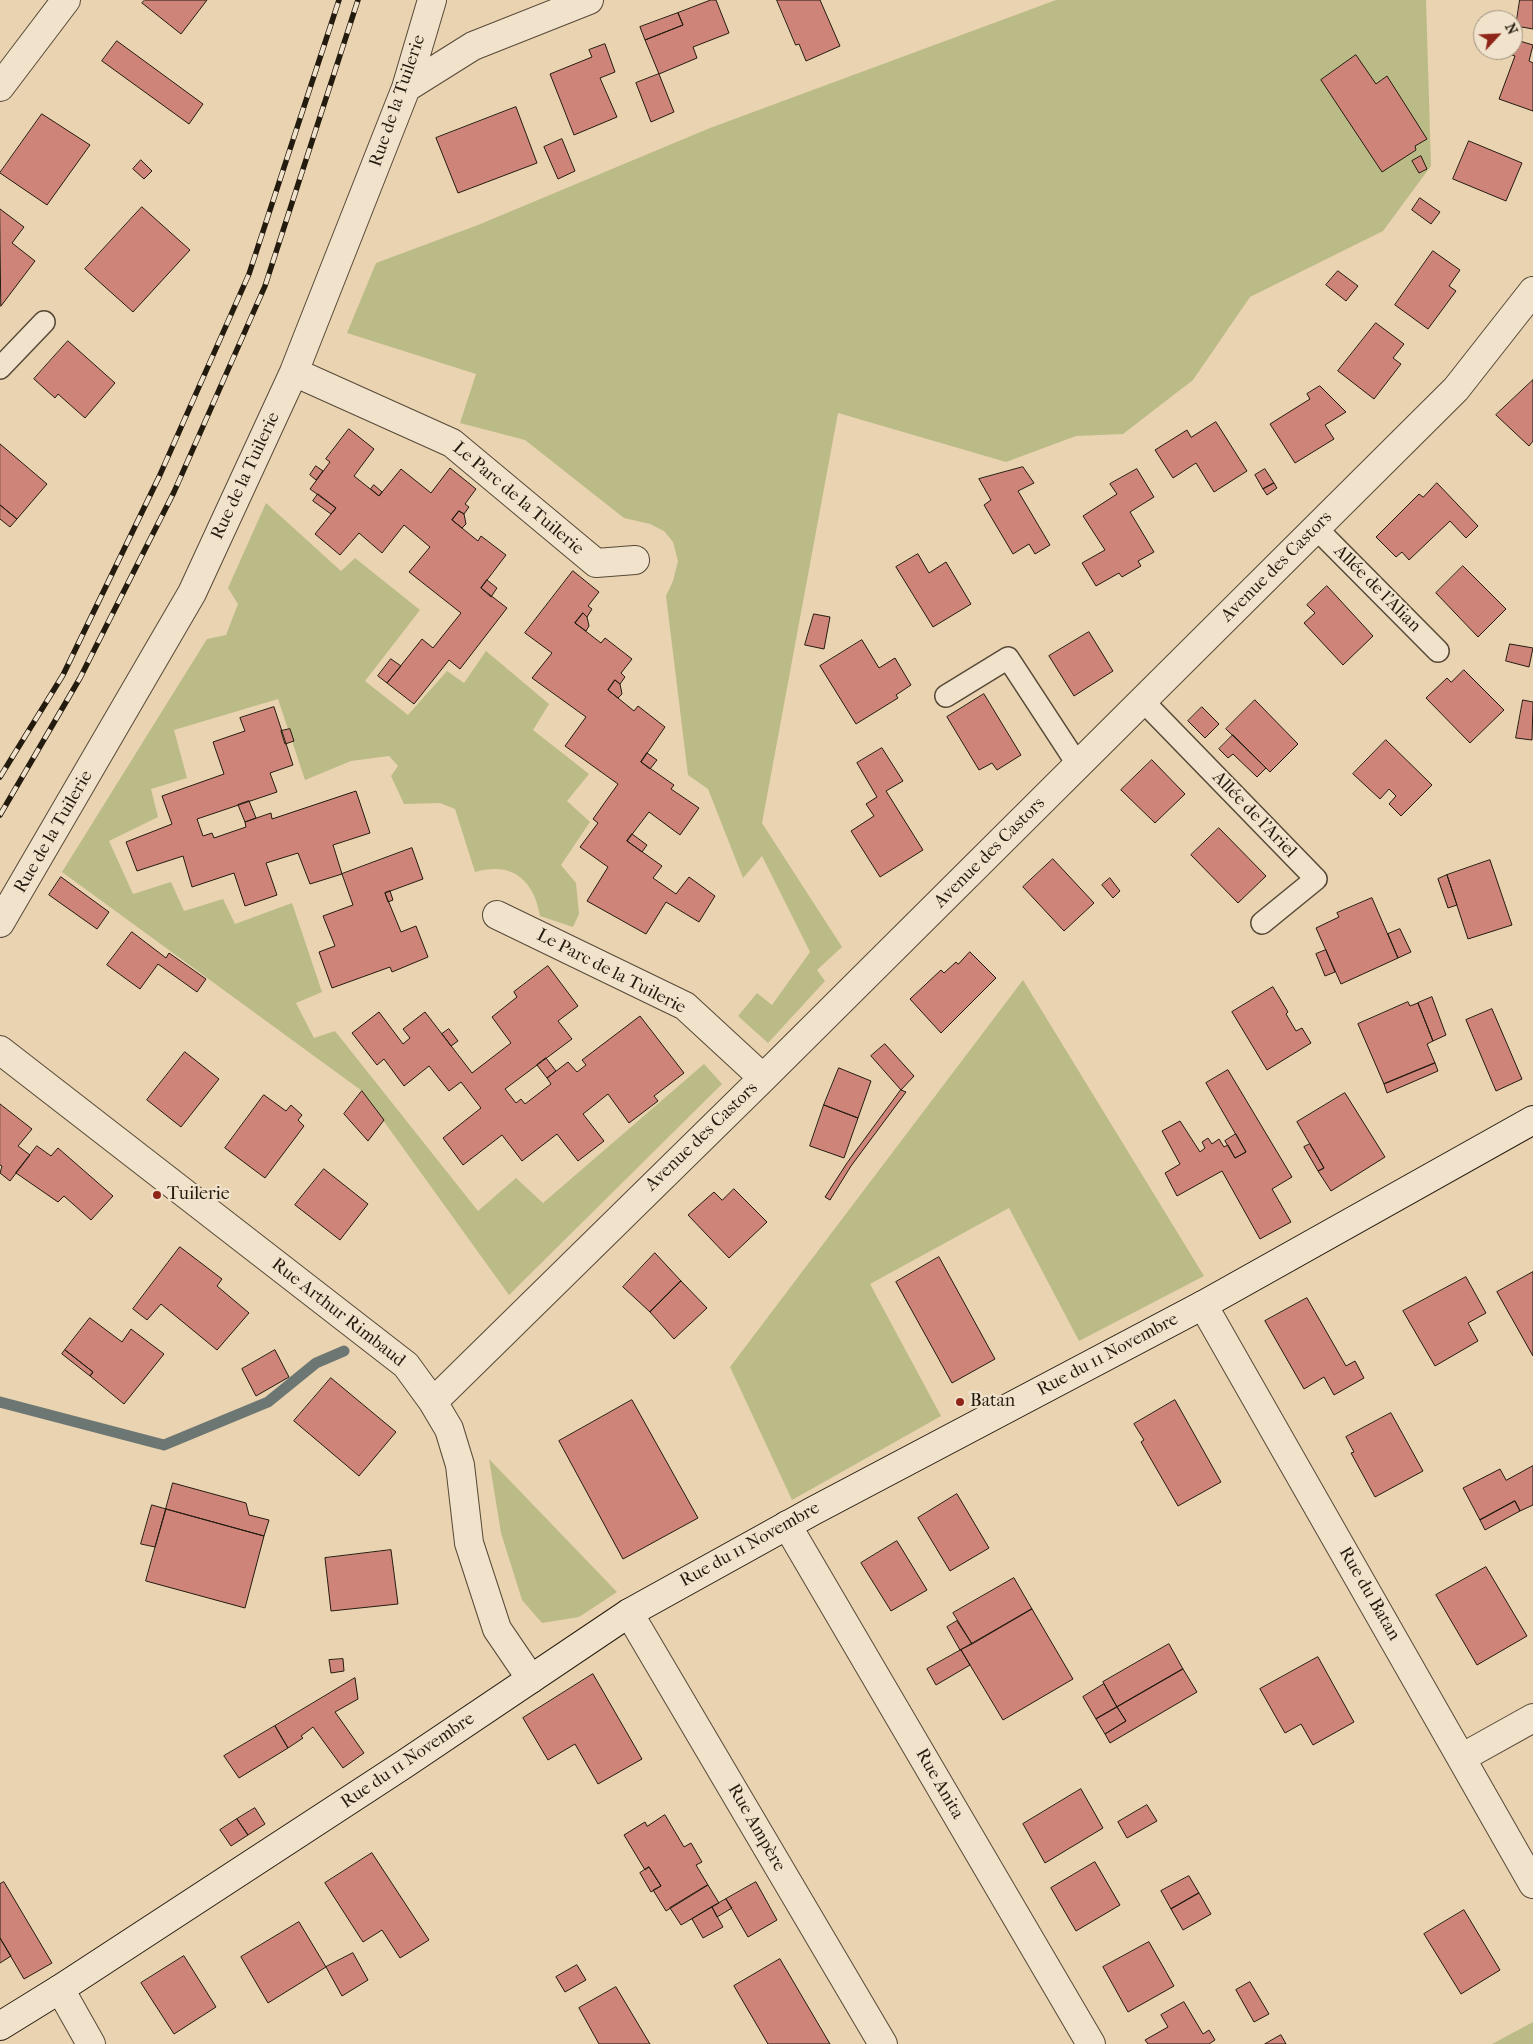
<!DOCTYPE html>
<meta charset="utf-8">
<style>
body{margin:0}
#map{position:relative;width:1533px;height:2044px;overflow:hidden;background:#ead3b0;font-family:"IM FELL French Canon",serif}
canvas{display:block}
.north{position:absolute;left:1473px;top:10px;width:50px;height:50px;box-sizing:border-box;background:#f1e2cc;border:1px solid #9f9280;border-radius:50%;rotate:65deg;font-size:14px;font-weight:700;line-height:20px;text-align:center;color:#241b0f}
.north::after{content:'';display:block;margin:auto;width:18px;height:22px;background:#8f2418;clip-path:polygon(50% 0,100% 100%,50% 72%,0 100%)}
</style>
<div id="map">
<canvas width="1533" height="2044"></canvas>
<div class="north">N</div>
</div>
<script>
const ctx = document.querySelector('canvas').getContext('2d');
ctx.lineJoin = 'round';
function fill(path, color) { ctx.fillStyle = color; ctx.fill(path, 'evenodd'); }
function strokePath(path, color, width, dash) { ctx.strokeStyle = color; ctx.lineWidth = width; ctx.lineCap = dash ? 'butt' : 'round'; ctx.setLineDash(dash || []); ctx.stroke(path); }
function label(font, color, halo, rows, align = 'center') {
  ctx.font = font + ' "IM FELL French Canon",serif'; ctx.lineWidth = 4.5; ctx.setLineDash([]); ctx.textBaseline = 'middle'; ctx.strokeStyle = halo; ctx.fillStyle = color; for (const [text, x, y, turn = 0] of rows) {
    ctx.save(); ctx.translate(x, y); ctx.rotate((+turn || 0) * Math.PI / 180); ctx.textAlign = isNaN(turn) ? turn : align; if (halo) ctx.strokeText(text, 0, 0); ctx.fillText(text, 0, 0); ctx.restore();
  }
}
const green = new Path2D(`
 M1056,0H1426L1431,166L1383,231L1250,297L1193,380L1123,434L1076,436L1006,462L838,413L762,823L842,947L817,970L825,981L768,1043L738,1016L757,993L772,1005L810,952L762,856L743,878L708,789L688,775L666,596L673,581L678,561L673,542L664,531L650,524L624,518L525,440L460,423L476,374L347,333L376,263L478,225L710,128Z
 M266,503L341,571L355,558L420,610L365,681L408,715L447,671L464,683L486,651L549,704L533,730L589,774L567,801L590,822L561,865L576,883L579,914L573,927L540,916C534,880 512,861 475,872L455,809L440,803L404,804L391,776L398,766L389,756L351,761L305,780L278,699L174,730L187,778L151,789L158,817L109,841L133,894L171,882L184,911L223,899L235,924L292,903L322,992L296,1003L314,1038L335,1031L478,1211L516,1178L543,1203L704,1064L722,1084L509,1295L362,1091L62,872L207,639L226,635L238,604L228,588Z
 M1023,980L1204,1276L1079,1341L1009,1208L870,1284L941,1416L792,1500L730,1367Z
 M489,1459L617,1592L579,1617L542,1623L522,1600L501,1533Z
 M1533,2022V2044H1492Z`);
const stream = new Path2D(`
 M0,1402L164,1445L268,1402L316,1363L344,1351`);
const building = new Path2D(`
 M145,0H207L181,34L142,3Z
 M711,0H716L729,33L693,47L697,58L659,74L645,40L683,25L678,13Z
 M777,0H820L840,46L806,61L799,44L796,45Z
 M1520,0H1533V29L1516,26Z
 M678,13L683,25L645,40L640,27Z
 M1513,39L1533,45L1529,61L1533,63V111L1499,99L1515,56L1505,53L1506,50H1513Z
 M117,41L203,104L189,124L102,61Z
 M605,44L615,72L600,78L617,117L574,135L550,74L592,57L589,50Z
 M1356,55L1376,84L1387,76L1427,139L1415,146L1416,150L1382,172L1321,80Z
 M659,74L674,112L651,122L636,83Z
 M516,107L537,163L458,193L436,138Z
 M42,114L90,145L47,205L0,173Z
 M562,139L575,171L558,179L544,147Z
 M1469,141L1522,163L1506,201L1453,179Z
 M1421,156L1427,169L1419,173L1412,161Z
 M141,160L152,171L144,179L133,169Z
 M1420,198L1440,212L1431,224L1412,210Z
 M142,207L190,250L133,312L85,269Z
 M0,209L24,227L12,243L35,261L1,306Z
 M1433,251L1460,270L1449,286L1456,291L1428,329L1395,305Z
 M1338,271L1358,286L1346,301L1326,285Z
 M1376,323L1404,344L1393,358L1401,364L1374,399L1338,371Z
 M68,341L115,383L85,418L58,394L55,398L34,379Z
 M1533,380V441L1529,446L1496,415Z
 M1320,386L1346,412L1325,425L1334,439L1295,463L1270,424L1310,399L1307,394Z
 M1216,422L1247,471L1214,492L1196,463L1173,478L1155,450L1187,430L1191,437Z
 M349,429L374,449L354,476L379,496L401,469L431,493L450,468L476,489L465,504L469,507L464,514L459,511L452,520L478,541L481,536L506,555L481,588L507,608L460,669L449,660L414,704L387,683L422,639L433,648L461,613L409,572L430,547L404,525L382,553L359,533L340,555L315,534L336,508L310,489L330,462L326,459Z
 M0,444L47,484L17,519L0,505Z
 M316,466L323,471L316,480L310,475Z
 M1023,467L1034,483L1018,491L1050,545L1035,554L1029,544L1013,554L984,505L991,500L979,479Z
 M1137,469L1154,497L1130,512L1154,552L1138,561L1141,566L1122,577L1119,573L1096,586L1082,563L1105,550L1083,516L1117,494L1110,484Z
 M1265,469L1274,483L1263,489L1255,475Z
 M1274,483L1277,488L1267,495L1263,489Z
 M1437,483L1478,526L1466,538L1450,521L1409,560L1402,552L1396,557L1376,537L1419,494L1423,497Z
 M374,485L382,492L379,496L371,489Z
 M318,494L336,508L331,514L313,501Z
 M0,505L17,519L10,527L0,519Z
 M459,511L464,514L466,524L462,528L452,520Z
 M918,554L929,573L946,562L971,604L933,627L896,567Z
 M1463,566L1506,609L1478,637L1436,593Z
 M573,571L599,592L588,606L592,609L587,617L583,613L575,623L601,643L605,638L632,659L621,673L625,677L620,684L615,680L608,690L634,711L638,706L665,727L641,762L674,785L671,789L699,808L680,835L649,812L627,841L662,866L653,878L676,894L689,877L715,896L699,922L666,902L646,934L587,901L608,867L580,847L598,823L593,819L618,784L565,746L586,717L532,678L552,653L525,633Z
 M487,580L497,588L491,597L481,588Z
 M1327,586L1373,636L1343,665L1304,623L1315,613L1307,605Z
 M583,613L587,617L589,626L586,631L575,623Z
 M814,614L830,617L824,649L805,645Z
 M1089,632L1113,671L1074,696L1049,656Z
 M862,640L879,668L895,658L911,685L896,695L898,698L856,724L820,666Z
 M1510,644L1533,648L1529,667L1506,661Z
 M391,659L401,666L387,683L378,676Z
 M1464,670L1504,710L1470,743L1426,698L1447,678L1451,682Z
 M615,680L620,684L622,694L618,698L608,690Z
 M984,694L1021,755L997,770L992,763L979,770L947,717Z
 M1255,700L1298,744L1270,772L1226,729Z
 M1523,700L1533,702L1532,740L1516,738Z
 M274,707L293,765L270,773L277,792L197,819L203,836L212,833L214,838L246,827L245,822L271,813L272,819L356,791L370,833L333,845L342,874L310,884L298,853L266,863L277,895L245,906L234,873L192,887L183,856L137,871L126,842L172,824L162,796L224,774L213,742L245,731L240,718Z
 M1202,707L1219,724L1205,738L1188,721Z
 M290,729L294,741L285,744L281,731Z
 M1233,735L1266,768L1257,777L1233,754L1228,758L1219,749Z
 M1386,740L1432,785L1401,816L1389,804L1396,796L1389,789L1380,799L1353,774Z
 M882,748L903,781L886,791L923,850L880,877L851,831L874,816L866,804L877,797L857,763Z
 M647,753L657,760L650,769L641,762Z
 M1152,760L1185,794L1155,823L1121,790Z
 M249,801L256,818L245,822L238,805Z
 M1219,828L1266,876L1238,903L1191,855Z
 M632,834L647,845L642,852L627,841Z
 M412,848L423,879L385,893L401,932L416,926L428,957L392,972L390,967L332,988L319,952L335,946L323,916L353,905L342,874Z
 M1053,859L1094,903L1064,931L1023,887Z
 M1490,860L1512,925L1468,939L1447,875Z
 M1447,875L1457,905L1448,908L1438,879Z
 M61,877L109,912L97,929L49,895Z
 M1110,878L1120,891L1113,898L1102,885Z
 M390,891L393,900L388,902L385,893Z
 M1372,898L1398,958L1341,984L1316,928L1339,917L1337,913Z
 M1400,929L1411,952L1398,958L1388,934Z
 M132,932L166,958L169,953L206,979L197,992L158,964L140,989L107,965Z
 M1326,950L1335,972L1325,976L1316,954Z
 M970,952L996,978L941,1033L910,999L941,970L944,973L956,962L958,964Z
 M548,966L578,1006L558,1021L572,1039L505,1089L516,1103L521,1099L525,1104L551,1084L547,1078L568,1062L577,1072L586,1065L582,1060L640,1016L684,1073L654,1096L658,1101L629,1123L608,1094L583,1114L604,1141L578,1161L557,1134L522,1161L502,1135L463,1165L443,1138L481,1108L461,1082L449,1091L429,1066L404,1086L384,1059L377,1065L352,1033L379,1012L403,1044L410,1038L403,1029L425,1012L472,1073L511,1043L492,1017L517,997L514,992Z
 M1273,987L1288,1012L1286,1014L1296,1031L1302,1028L1311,1043L1267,1070L1232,1012Z
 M1432,997L1446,1035L1433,1041L1418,1003Z
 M1408,1002L1410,1006L1418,1003L1433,1041L1427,1044L1435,1063L1384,1084L1358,1024Z
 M1492,1009L1522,1079L1496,1091L1466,1020Z
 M449,1029L458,1041L451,1046L442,1034Z
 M885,1044L914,1076L901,1090L871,1056Z
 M185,1052L219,1079L181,1127L147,1100Z
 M546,1058L556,1071L547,1078L537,1065Z
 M1435,1063L1438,1071L1387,1093L1384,1084Z
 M839,1068L871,1081L858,1118L824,1105Z
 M1228,1070L1292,1177L1272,1189L1291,1222L1260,1239L1222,1171L1177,1196L1165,1173L1180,1164L1162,1131L1180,1121L1200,1152L1205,1148L1202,1142L1208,1138L1212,1144L1219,1139L1224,1147L1228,1145L1235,1158L1246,1152L1206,1083Z
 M901,1090L906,1092L851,1166L830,1200L825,1197L847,1163Z
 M362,1091L384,1120L368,1141L344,1114Z
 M1345,1093L1385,1157L1331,1191L1318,1171L1324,1168L1297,1122Z
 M264,1095L286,1111L291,1105L302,1115L298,1120L304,1126L265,1178L225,1148Z
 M0,1104L32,1129L18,1146L30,1155L10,1181L0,1173L2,1166L0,1165Z
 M824,1105L858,1118L844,1158L810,1146Z
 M1236,1134L1246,1152L1235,1158L1225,1141Z
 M1310,1144L1324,1168L1318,1171L1304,1147Z
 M37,1146L51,1156L58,1148L113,1196L91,1220L64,1196L58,1202L16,1173Z
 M324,1169L368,1204L340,1240L295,1205Z
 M734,1189L767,1222L729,1258L688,1215L714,1192L722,1200Z
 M180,1247L222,1279L217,1286L249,1313L217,1350L161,1304L147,1320L133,1309Z
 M655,1253L681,1281L650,1312L623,1287Z
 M939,1257L995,1359L952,1383L896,1282Z
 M1533,1272V1356L1497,1292Z
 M1466,1277L1486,1313L1468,1323L1478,1341L1435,1366L1403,1311Z
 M681,1281L707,1308L674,1339L650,1312Z
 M1307,1298L1346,1366L1355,1361L1364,1378L1334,1395L1324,1377L1304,1389L1265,1321Z
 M90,1318L122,1342L131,1329L164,1354L124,1404L90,1376L93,1372L65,1350Z
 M65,1350L93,1372L90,1376L62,1354Z
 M275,1350L289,1377L256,1396L242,1369Z
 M331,1378L396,1432L359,1476L294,1421Z
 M632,1400L698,1518L623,1559L559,1441Z
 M1175,1400L1221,1482L1178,1506L1141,1442L1144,1440L1134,1424Z
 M1391,1413L1423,1471L1375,1497L1351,1453L1354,1452L1346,1437Z
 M1533,1466V1505L1520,1511L1515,1501L1480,1520L1463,1488L1500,1469L1506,1480Z
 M173,1483L246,1503L249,1515L269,1520L264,1536L166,1509Z
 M957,1494L989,1548L950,1571L918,1518Z
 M1515,1501L1520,1511L1485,1530L1480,1520Z
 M152,1505L166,1509L155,1547L141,1544Z
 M166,1509L264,1536L245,1608L146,1581Z
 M897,1541L927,1590L891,1611L861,1563Z
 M391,1550L398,1604L331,1611L325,1558Z
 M1486,1567L1527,1636L1477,1665L1436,1595Z
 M1014,1578L1032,1609L972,1644L953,1613Z
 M1032,1609L1073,1679L1003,1720L961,1650Z
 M957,1621L972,1644L960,1650L947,1627Z
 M1169,1644L1183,1669L1117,1707L1103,1682Z
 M961,1650L970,1665L936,1685L927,1669Z
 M1318,1657L1354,1722L1313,1745L1301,1724L1285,1733L1260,1689Z
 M343,1659L344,1671L331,1673L329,1660Z
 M1183,1669L1197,1692L1110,1743L1105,1734L1126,1721L1117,1707Z
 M593,1674L642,1759L598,1784L575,1744L548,1760L523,1718Z
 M355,1678L358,1699L335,1712L364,1753L343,1768L313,1727L301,1736L303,1738L288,1748L275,1726Z
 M1104,1684L1117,1707L1096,1719L1083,1697Z
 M1117,1707L1126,1721L1105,1734L1096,1719Z
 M275,1726L288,1748L239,1778L224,1756Z
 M1081,1789L1103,1828L1045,1863L1023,1824Z
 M1147,1805L1157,1821L1127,1838L1118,1822Z
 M255,1808L265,1824L248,1835L237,1819Z
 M665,1815L684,1847L691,1843L702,1862L696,1865L708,1885L666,1911L653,1890L661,1886L649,1867L645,1870L624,1835L645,1822L647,1826Z
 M237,1819L248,1835L231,1846L220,1830Z
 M372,1853L429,1940L400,1958L382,1930L363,1942L325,1883Z
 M1095,1862L1120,1905L1076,1931L1051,1888Z
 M649,1867L661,1886L651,1892L640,1873Z
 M1189,1876L1199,1893L1171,1909L1161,1891Z
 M4,1882L52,1963L24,1979L0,1938V1884Z
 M756,1882L777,1920L748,1937L726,1899Z
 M708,1885L719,1903L681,1925L670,1908Z
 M1199,1893L1211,1914L1183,1930L1171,1909Z
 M726,1899L732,1908L717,1917L712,1907Z
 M712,1907L723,1927L703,1938L692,1919Z
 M1464,1910L1500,1970L1461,1994L1424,1934Z
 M299,1922L326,1967L268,2003L241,1957Z
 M0,1938L11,1956L0,1963Z
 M1149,1942L1174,1986L1128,2012L1103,1967Z
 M353,1953L368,1980L342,1996L326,1967Z
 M184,1956L216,2007L174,2034L141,1983Z
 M780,1959L830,2044H768L734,1986Z
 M577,1965L586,1980L565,1992L556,1977Z
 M1250,1982L1269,2014L1254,2022L1236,1990Z
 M616,1987L650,2044H599L579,2008Z
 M1184,2002L1203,2034L1209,2030L1215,2040L1209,2044H1148L1145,2040L1168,2027L1161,2015Z
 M1281,2035L1286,2044H1265Z`);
const lane = new Path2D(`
 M0,368L44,322
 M1316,528L1438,651
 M946,696L1008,658L1078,765
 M1143,701L1316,879L1262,923`);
const street = new Path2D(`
 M0,87L66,0
 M406,88L473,46L589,0
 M294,372L452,443L596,563L635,560
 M497,915L685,1006L763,1078
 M0,923L192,593L294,372L406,88L432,0
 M0,1050L406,1365L433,1402L449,1429L460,1465L469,1543L497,1629L531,1679
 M1203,1305L1533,1884
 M433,1402L763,1078L1456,389L1533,291
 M787,1525L1091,2044
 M629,1613L883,2044
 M1463,1757L1533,1718
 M60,1989L91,2044`);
const secondary = new Path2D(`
 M0,2026L60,1989L403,1765L629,1613L813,1511L1203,1305L1533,1120`);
const rail = new Path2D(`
 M0,777L63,675L159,477L249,274L339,0
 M0,815L80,678L174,492L265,286L358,0`);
const markers = [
 [157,1195,5,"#8f2418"],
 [960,1402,5,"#8f2418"]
];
const streetNames = [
 ["Rue de la Tuilerie",398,101,-71],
 ["Rue de la Tuilerie",246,476,-65],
 ["Le Parc de la Tuilerie",518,499,40],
 ["Avenue des Castors",1277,567,-45],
 ["Allée de l'Alian",1377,589,45],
 ["Allée de l'Ariel",1254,815,46],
 ["Rue de la Tuilerie",54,832,-60],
 ["Avenue des Castors",990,853,-45],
 ["Le Parc de la Tuilerie",611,972,27],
 ["Avenue des Castors",702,1137,-44],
 ["Rue Arthur Rimbaud",338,1313,38],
 ["Rue du 11 Novembre",1108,1355,-28],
 ["Rue du 11 Novembre",750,1545,-29],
 ["Rue du Batan",1369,1594,60],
 ["Rue du 11 Novembre",408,1761,-34],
 ["Rue Anita",939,1784,60],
 ["Rue Ampère",756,1828,60]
];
const poiNames = [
 ["Tuilerie",167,1195],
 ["Batan",970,1402]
];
fill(green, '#bb8');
strokePath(stream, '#6c7773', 11);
fill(building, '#cf8479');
strokePath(building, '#241b0f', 1);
strokePath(lane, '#564937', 24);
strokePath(street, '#564937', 30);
strokePath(secondary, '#241b0f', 30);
strokePath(lane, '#f1e2cc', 21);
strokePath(street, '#f1e2cc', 28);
strokePath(secondary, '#f1e2cc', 28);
strokePath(rail, '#241b0f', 5.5);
strokePath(rail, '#f1e2cc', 4, [11]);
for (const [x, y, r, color] of markers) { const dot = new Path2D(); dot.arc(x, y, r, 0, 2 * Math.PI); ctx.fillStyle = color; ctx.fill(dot); strokePath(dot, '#f1e2cc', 2); }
label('18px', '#241b0f', '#f1e2cc', streetNames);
label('18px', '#241b0f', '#f1e2cc', poiNames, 'left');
</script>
